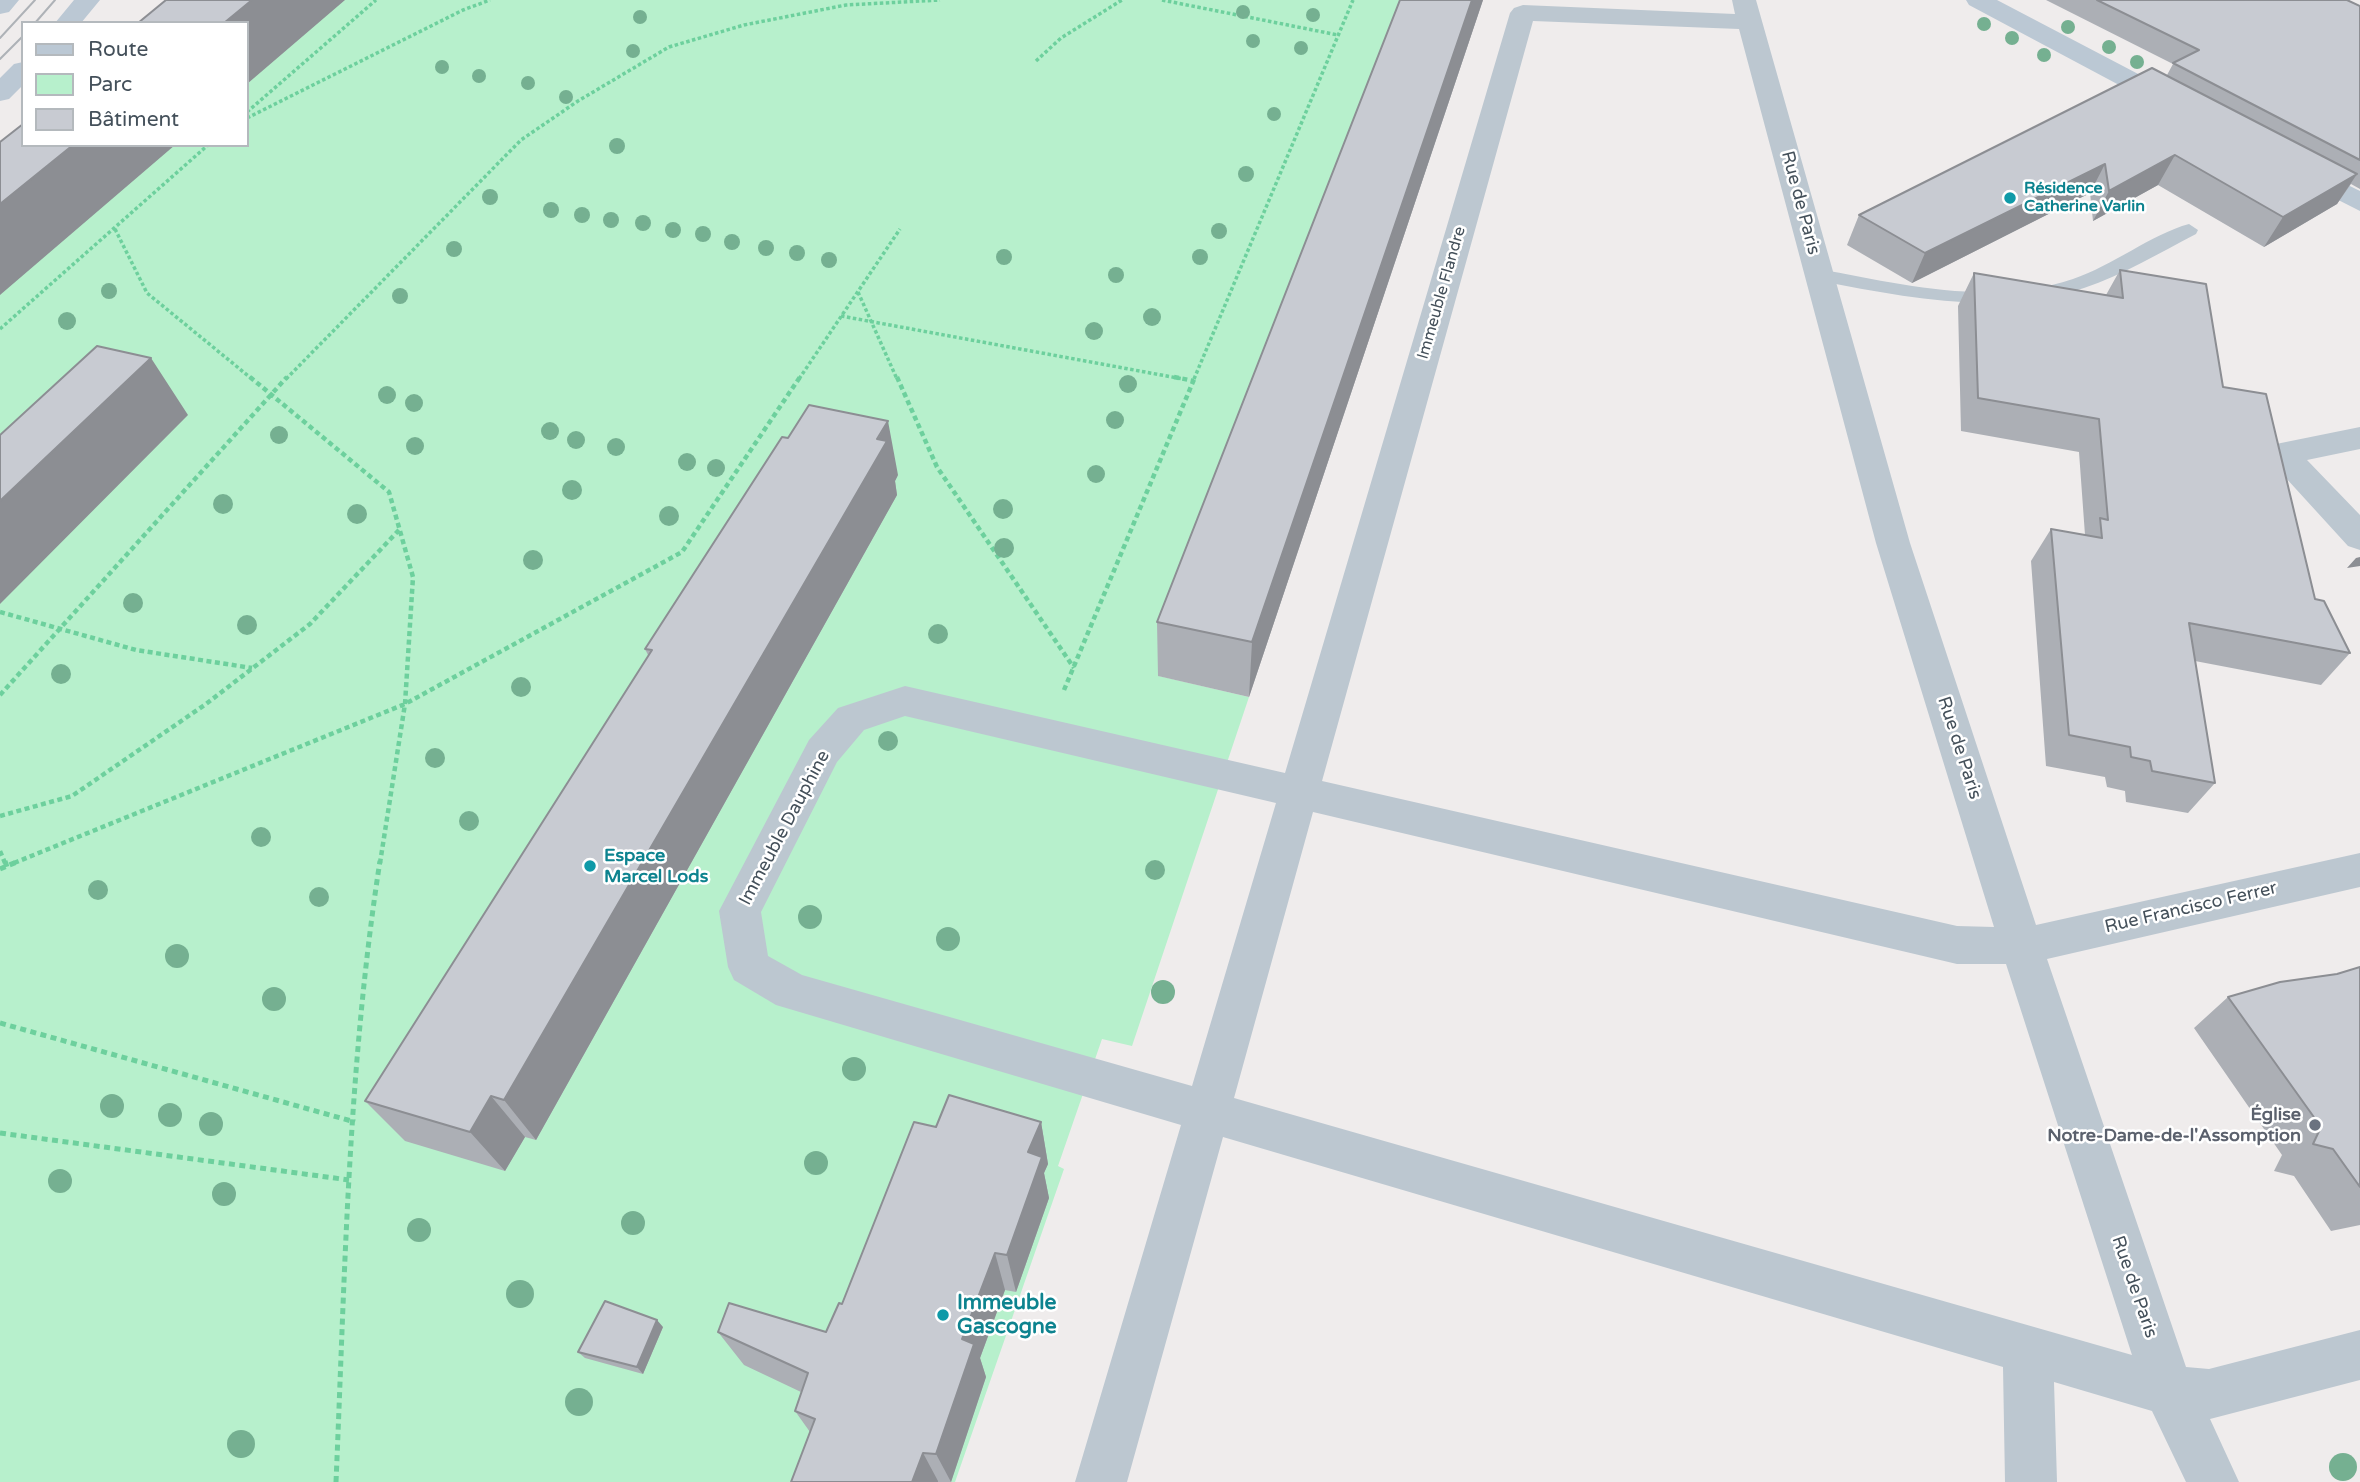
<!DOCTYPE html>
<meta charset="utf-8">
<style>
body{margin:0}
#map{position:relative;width:2360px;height:1482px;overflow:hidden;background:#efecec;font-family:"Varela Round",sans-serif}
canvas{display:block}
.legend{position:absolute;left:21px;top:21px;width:228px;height:126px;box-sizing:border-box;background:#fff;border:2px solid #b4b9bd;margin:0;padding:9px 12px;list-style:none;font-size:21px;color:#44505a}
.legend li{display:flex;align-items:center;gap:14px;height:35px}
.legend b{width:35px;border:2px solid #b4b9bd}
</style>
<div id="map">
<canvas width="2360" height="1482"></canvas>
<ul class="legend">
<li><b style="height:9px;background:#bbc8d4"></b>Route</li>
<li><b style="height:19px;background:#b7f0cc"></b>Parc</li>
<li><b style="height:19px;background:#c8cbd2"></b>Bâtiment</li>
</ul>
</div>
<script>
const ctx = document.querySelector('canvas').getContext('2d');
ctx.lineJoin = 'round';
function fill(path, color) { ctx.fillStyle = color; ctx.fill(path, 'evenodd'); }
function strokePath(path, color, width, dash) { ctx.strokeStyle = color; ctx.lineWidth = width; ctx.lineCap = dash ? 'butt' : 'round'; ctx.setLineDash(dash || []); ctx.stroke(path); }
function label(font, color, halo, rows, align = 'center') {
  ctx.font = font + ' "Varela Round",sans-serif'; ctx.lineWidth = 5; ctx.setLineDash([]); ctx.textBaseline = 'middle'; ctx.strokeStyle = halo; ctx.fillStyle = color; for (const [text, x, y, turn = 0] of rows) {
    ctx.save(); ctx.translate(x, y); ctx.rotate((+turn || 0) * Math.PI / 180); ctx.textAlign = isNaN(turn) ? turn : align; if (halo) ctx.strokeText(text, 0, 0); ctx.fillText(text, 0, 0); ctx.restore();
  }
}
const green = new Path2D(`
 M335,0H1414L1159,676L1249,697L1132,1046L1102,1039L1058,1166L1064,1169L955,1482H0V284L163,145H247V75Z`);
const pathFar2 = new Path2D(`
 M1162,0L1338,35
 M1036,61L1061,38L1122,0
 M247,112L376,0
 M247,118L463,10L490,0
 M115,229L147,293L252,379
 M858,292L897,379
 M841,316L1183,379
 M0,329L208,145
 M286,379L521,140L578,101L669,47L744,25L846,5L940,0
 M799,379L900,229
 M1194,379L1353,0`);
const pathFar1 = new Path2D(`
 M250,377L389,492L413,577L405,704L380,863
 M897,377L937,467L1074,668
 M1174,377L1194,381
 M0,612L136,650L252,668
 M1064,690L1195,377
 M0,695L287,377
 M0,816L72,796L206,704L310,624L399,530
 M0,851L5,863
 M14,863L405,704L682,552L800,377`);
const path = new Path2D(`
 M5,861L7,867
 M0,869L19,861
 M0,1023L355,1122
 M0,1133L349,1180
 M336,1482C345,1275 348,1066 380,861`);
const lane = new Path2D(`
 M2189,224L2198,230L2196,234C2159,253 2123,275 2084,288C1997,317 1907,297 1819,281L1809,275L1819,269C1900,284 1992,307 2073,279C2112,266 2152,234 2189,224Z`);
const street = new Path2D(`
 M1732,0H1756L1910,543L2036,925L2360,853V887L2047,959L2186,1367L2209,1369L2360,1330V1380L2210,1419L2239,1482H2186L2152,1411L2054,1382L2057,1482H2005L2003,1367L1223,1137L1127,1482H1075L1181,1125L776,1005L734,980L728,967L719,911L809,740L838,708L905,686L1285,773L1510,13L1514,8L1523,5L1735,14ZM1533,21L1739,29L1876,543L1994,927L1957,926L1322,781ZM905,716L1276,803L1192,1086L802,975L768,956L761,912L837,762L864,730ZM1313,812L1957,964H2006L2132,1355L1234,1098Z
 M2360,427V449L2307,460L2360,515V550L2348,546L2264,454L2269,446L2281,443Z`);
const secondary = new Path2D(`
 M0,0H19L9,12L0,14Z
 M74,0H100L81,23H55Z
 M1966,0H1997L2184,98L2188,104L2184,110H2166L1969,5Z
 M23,62V85L9,99L0,101V78L14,64Z
 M2299,161L2360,191V211L2289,175L2285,169L2289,163Z`);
const tram = new Path2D(`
 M35,23L55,0
 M0,38L35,0
 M0,59L23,36`);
const trees = [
 [1243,12,7],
 [1313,15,7],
 [640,17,7],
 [1984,24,7],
 [2068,27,7],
 [2012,38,7],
 [1253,41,7],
 [2109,47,7],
 [1301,48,7],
 [633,51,7],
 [2044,55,7],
 [2137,62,7],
 [442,67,7],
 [479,76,7],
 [528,83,7],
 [566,97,7],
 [1274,114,7],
 [617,146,8],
 [1246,174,8],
 [490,197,8],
 [551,210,8],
 [582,215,8],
 [611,220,8],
 [643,223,8],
 [673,230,8],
 [1219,231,8],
 [703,234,8],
 [732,242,8],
 [766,248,8],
 [454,249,8],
 [797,253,8],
 [1004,257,8],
 [1200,257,8],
 [829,260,8],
 [1116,275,8],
 [109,291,8],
 [400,296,8],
 [1152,317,9],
 [67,321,9],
 [1094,331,9],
 [1128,384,9],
 [387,395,9],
 [414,403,9],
 [1115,420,9],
 [550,431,9],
 [279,435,9],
 [576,440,9],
 [415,446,9],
 [616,447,9],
 [687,462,9],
 [716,468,9],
 [1096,474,9],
 [572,490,10],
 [223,504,10],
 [1003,509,10],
 [357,514,10],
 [669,516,10],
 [1004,548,10],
 [533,560,10],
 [133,603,10],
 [247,625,10],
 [938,634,10],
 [61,674,10],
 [521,687,10],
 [888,741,10],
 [435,758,10],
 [469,821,10],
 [261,837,10],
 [1155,870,10],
 [98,890,10],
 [319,897,10],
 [810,917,12],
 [948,939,12],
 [177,956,12],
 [1163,992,12],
 [274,999,12],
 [854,1069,12],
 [112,1106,12],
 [170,1115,12],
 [211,1124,12],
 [816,1163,12],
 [60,1181,12],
 [224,1194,12],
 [633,1223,12],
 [419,1230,12],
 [520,1294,14],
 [579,1402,14],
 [241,1444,14],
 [2343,1467,14]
];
const wall = new Path2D(`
 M1400,0H1483L1249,697L1158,676L1157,622Z
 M2046,0H2347L2360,6V189L2351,184L2337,204L2264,247L2158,185L2093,221L2090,193L1912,283L1847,245L1859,215L2167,75L2173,64Z
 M2120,270L2223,387L2315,599L2350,653L2321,685L2195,661L2215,783L2188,813L2126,802L2125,791L2107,787L2105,777L2046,766L2031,561L2051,529L2085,535L2079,452L1961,431L1958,306L1974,273L2106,295Z
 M898,475L895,481L897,495L536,1140L525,1137L505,1171L405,1141L365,1101L649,657L645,649Z
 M2360,967V1225L2331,1231L2294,1176L2274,1171L2282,1155L2194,1028L2228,997L2337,974Z
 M1041,1122L1048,1164L1044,1173L1049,1198L1016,1292L1005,1290L980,1358L986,1377L951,1482H791L810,1432L795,1411L801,1392L744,1365L718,1332H826L842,1304L936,1127Z
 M663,1327L643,1374L585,1358L578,1352Z`);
const shadedWall = new Path2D(`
 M252,0H345L247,84V23H224Z
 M1472,0H1483L1249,697L1252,642Z
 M73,145H175L0,295V204Z
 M2175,155L2158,185L2093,221L2109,191Z
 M2105,164L2090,193L1912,283L1925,253Z
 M2357,174L2337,204L2264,247L2283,217Z
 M151,358L188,415L0,604V501Z
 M888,421L898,475L895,481L897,495L536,1140L504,1100Z
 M2360,557V566L2347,568L2356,558Z
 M491,1096L525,1137L505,1171L470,1132Z
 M1041,1122L1048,1164L1044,1173L1049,1198L1016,1292L1007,1255L1028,1152Z
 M995,1253L1005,1290L980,1358L986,1377L951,1482L936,1454L962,1339Z
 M657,1320L663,1327L643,1374L637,1367Z
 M923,1453L938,1481V1482H912Z`);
const building = new Path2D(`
 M166,0H252L224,23H138Z
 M1400,0H1472L1252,642L1157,622Z
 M2097,0H2347L2360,6V160L2173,63L2199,50Z
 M2152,68L2357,174L2283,217L2175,155L2109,191L2105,164L1925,253L1859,215Z
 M23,124V145H73L0,204V142Z
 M2120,270L2206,284L2223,387L2266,394L2315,599L2324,601L2350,653L2189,623L2215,783L2152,771L2150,761L2131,757L2130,747L2069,735L2051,529L2102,538L2100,518L2108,520L2099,419L1978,398L1974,273L2123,298Z
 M97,346L151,358L0,501V435Z
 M809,405L888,421L877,439L887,441L504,1100L491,1096L470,1132L365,1101L652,650L645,649L782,437L788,438Z
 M2360,967V1187L2333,1149L2313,1144L2321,1127L2228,997L2280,982L2337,974Z
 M949,1095L1041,1122L1028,1152L1042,1157L1007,1255L995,1253L962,1339L974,1344L936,1454L923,1453L912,1482H791L815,1419L795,1411L808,1373L718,1332L729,1303L826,1332L839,1303L842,1304L914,1122L936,1127Z
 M605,1301L657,1320L637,1367L578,1352Z`);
const markers = [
 [2010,198,7,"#0f9aa8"],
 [590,866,7,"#0f9aa8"],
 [2315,1125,7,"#6b7280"],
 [943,1315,7,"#0f9aa8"]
];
const farCulturenames = [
 ["Résidence",2024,189],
 ["Catherine Varlin",2024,207]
];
const farStreetnames = [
 ["Immeuble Flandre",1442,293,-74]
];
const streetNames = [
 ["Rue de Paris",1800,203,75],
 ["Rue de Paris",1959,748,72],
 ["Immeuble Dauphine",785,828,-62],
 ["Rue Francisco Ferrer",2191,908,-13],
 ["Rue de Paris",2134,1287,71]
];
const cultureNames = [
 ["Espace",604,856],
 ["Marcel Lods",604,877]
];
const worshipNames = [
 ["Église",2301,1115],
 ["Notre-Dame-de-l'Assomption",2301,1136]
];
const nearCulturenames = [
 ["Immeuble",957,1303],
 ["Gascogne",957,1327]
];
fill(green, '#b7f0cc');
strokePath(pathFar2, '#6dd09d', 3.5, [3.5, 2.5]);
strokePath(pathFar1, '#6dd09d', 4.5, [5, 3.5]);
strokePath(path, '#6dd09d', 5, [6, 4.5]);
fill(lane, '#bcc7d0');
fill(street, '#bcc7d0');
fill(secondary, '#bbc8d4');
strokePath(tram, '#aeb2b7', 2);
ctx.fillStyle = '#75b091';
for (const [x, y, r] of trees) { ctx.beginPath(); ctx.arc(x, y, r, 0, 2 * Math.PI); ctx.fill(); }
fill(wall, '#acafb5');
fill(shadedWall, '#8c8e93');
fill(building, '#c8cbd2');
strokePath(building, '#8c8e93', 2);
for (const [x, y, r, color] of markers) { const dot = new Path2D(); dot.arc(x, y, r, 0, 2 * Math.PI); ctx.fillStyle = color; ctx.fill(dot); strokePath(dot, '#fff', 2.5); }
label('bold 16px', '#0d838f', '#fff', farCulturenames, 'left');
label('16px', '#44505a', '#fff', farStreetnames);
label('18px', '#44505a', '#fff', streetNames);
label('bold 18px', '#0d838f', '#fff', cultureNames, 'left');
label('bold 18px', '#5b616d', '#fff', worshipNames, 'right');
label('bold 21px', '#0d838f', '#fff', nearCulturenames, 'left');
</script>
